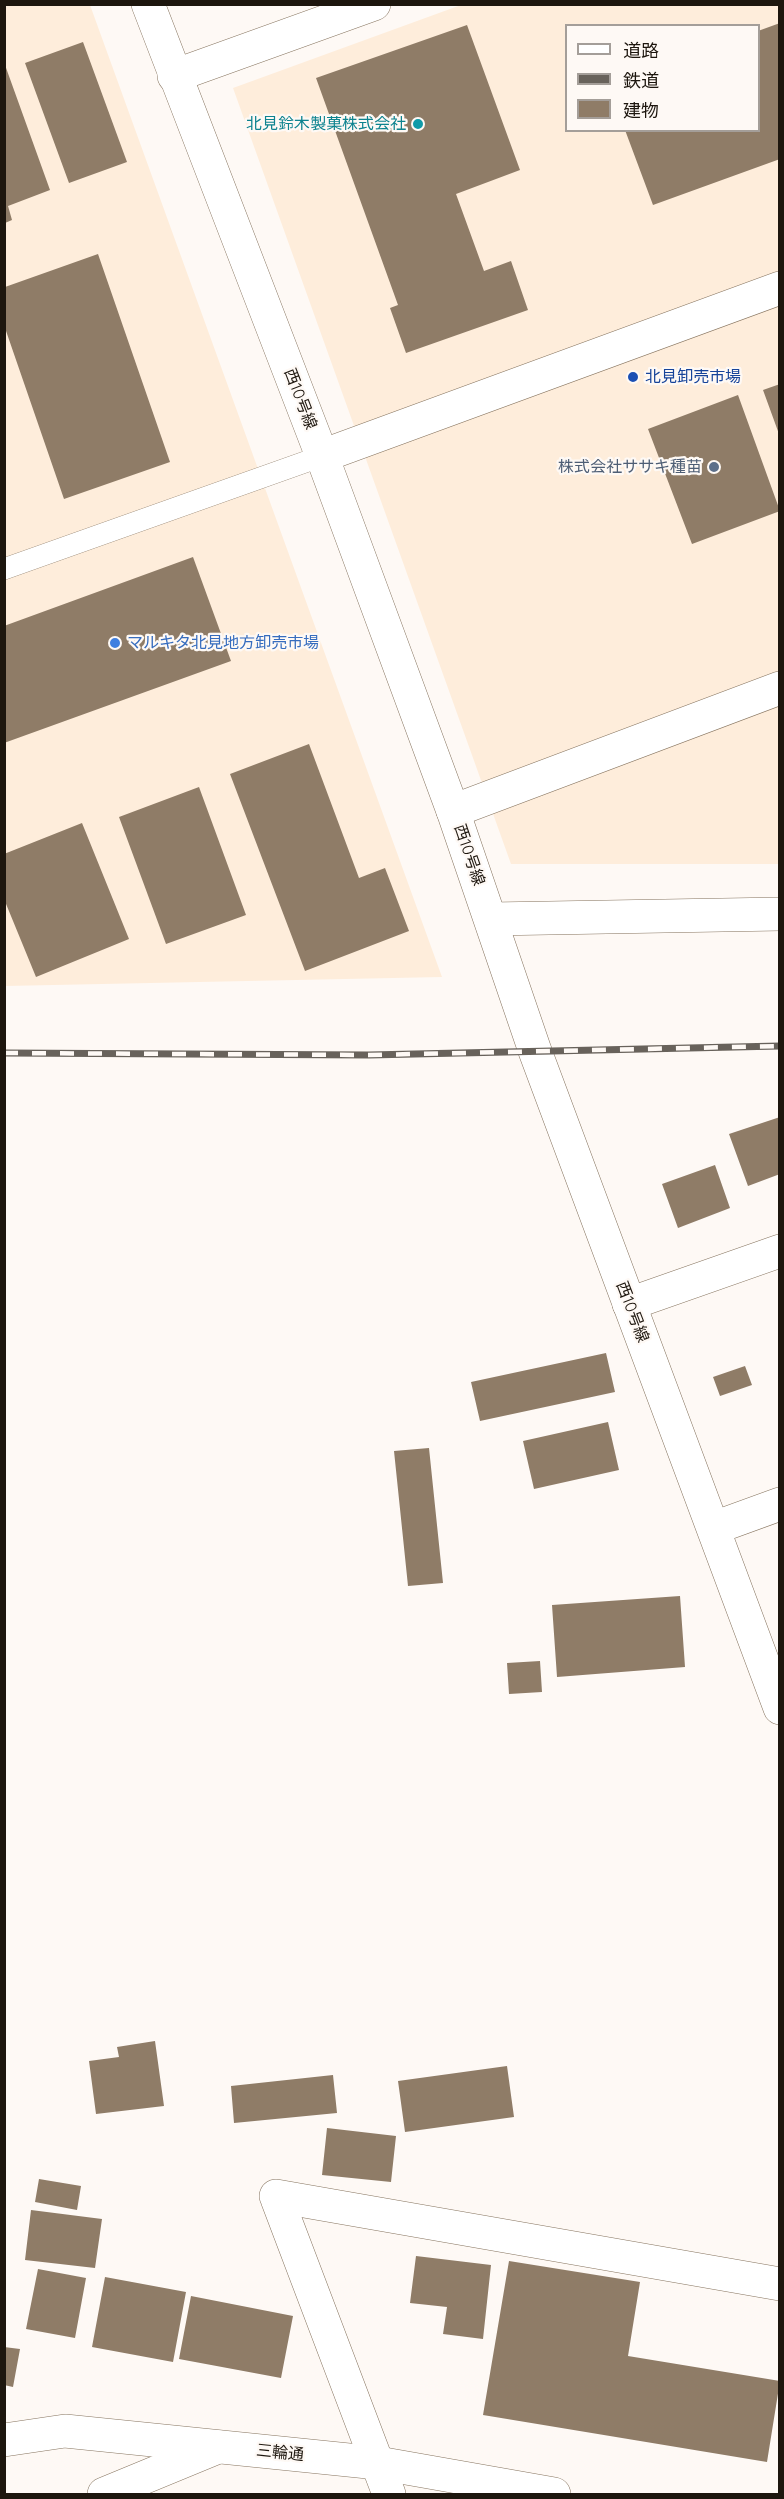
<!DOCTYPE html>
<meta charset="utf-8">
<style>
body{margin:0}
#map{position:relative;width:784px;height:2499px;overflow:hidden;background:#fef9f5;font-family:Quicksand,"Noto Sans JP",sans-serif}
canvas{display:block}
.frame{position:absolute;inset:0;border:6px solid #1d160e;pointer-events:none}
.legend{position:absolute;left:565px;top:24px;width:195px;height:108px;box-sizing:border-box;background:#fef9f5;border:2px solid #a49e99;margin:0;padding:8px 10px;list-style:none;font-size:18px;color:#1d160e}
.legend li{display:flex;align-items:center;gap:12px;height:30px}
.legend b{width:30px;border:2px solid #a49e99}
</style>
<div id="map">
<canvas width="784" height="2499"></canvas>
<div class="frame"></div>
<ul class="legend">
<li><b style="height:8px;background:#fff"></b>道路</li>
<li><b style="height:8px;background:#68625b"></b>鉄道</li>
<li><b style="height:16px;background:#8f7c67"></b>建物</li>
</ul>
</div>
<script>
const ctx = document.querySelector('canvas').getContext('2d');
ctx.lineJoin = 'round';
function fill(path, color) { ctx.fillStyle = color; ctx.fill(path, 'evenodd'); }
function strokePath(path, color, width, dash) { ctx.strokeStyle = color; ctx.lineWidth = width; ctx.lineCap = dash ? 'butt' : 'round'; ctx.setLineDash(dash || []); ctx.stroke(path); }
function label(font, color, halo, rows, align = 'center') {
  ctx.font = font + ' Quicksand,"Noto Sans JP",sans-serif'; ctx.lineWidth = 4.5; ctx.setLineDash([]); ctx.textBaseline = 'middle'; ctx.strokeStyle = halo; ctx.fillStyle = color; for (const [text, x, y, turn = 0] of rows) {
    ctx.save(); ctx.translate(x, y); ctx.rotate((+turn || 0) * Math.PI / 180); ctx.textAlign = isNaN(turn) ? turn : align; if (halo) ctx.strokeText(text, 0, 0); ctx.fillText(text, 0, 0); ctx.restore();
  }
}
const commercial = new Path2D(`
 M4,5H90L442,977L5,986Z
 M461,5H779V864H511L233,88ZM566,26H758V130H566Z`);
const building = new Path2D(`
 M780,23V159L653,205L625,130H758V31Z
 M467,25L520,170L456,194L484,271L511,261L528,310L406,353L390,308L398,305L316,78Z
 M83,42L127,162L69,183L25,63Z
 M5,65L50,190L8,206L12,220L5,223Z
 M98,254L170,462L64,499L5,328V287Z
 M780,384V434H779L763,390Z
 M738,395L780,511L692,544L648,429Z
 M193,557L231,661L4,743V626Z
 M309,744L359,878L385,868L409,931L305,971L230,774Z
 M199,787L246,915L166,944L119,817Z
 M82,823L129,939L36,977L4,899V854Z
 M780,1117V1174L748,1186L729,1134Z
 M715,1165L730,1208L678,1228L662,1184Z
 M606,1353L615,1392L480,1421L471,1382Z
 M745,1366L752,1385L720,1396L713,1377Z
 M608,1422L619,1470L534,1489L523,1441Z
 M429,1448L443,1583L408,1586L394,1451Z
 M680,1596L685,1667L557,1677L552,1605Z
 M540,1661L542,1692L509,1694L507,1663Z
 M155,2041L164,2106L96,2114L89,2061L119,2057L117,2047Z
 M507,2066L514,2117L405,2132L398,2081Z
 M333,2075L337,2113L234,2123L231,2086Z
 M327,2128L396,2136L391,2182L322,2175Z
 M39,2179L81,2186L77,2210L35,2202Z
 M31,2210L102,2219L95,2268L25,2260Z
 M416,2256L491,2265L483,2339L443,2334L447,2307L410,2303Z
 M509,2261L640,2282L628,2356L780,2381L767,2462L483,2415Z
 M38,2269L86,2278L75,2338L26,2329Z
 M105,2277L186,2292L173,2362L92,2347Z
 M191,2296L293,2316L281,2378L179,2359Z
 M4,2347L20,2349L13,2387L4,2385Z`);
const service = new Path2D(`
 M4,569L322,456`);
const minor = new Path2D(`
 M174,76L374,4
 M322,456L780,288
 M453,811L780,688
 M491,919L780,914
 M629,1304L780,1251
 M714,1528L780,1504
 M276,2196L780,2284
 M276,2196L389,2494
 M104,2494L218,2447`);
const tertiary = new Path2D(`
 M148,4L322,456L453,811L535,1051L780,1708
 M4,2440L65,2431L378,2463L554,2494`);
const rail = new Path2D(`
 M4,1053L369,1055L780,1046`);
const markers = [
 [418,124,6,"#0f9aa8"],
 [633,377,6,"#1a4fb4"],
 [714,467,6,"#5c6f8a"],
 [115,643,6,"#3f7fe0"]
];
const cultureNames = [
 ["北見鈴木製菓株式会社",406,124]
];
const transitNames = [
 ["北見卸売市場",645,377]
];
const streetNames = [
 ["西10号線",300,399,69],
 ["西10号線",469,855,71],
 ["西10号線",632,1312,69],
 ["三輪通",280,2453,6]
];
const serviceNames = [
 ["株式会社ササキ種苗",702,467]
];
const shopNames = [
 ["マルキタ北見地方卸売市場",127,643]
];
fill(commercial, '#feeddb');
fill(building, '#8f7c67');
strokePath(service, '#877560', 22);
strokePath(minor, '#877560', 34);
strokePath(tertiary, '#877560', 34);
strokePath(service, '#fff', 21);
strokePath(minor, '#fff', 33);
strokePath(tertiary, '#fff', 33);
strokePath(rail, '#68625b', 7);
strokePath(rail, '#fef9f5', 4.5, [14]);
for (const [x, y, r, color] of markers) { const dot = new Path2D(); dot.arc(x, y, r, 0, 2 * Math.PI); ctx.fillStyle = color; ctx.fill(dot); strokePath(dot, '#fef9f5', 2); }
label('16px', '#0d838f', '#fef9f5', cultureNames, 'right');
label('16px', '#164399', '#fef9f5', transitNames, 'left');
label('16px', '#1d160e', '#fef9f5', streetNames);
label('16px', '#4e5e75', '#fef9f5', serviceNames, 'right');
label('16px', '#366cbe', '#fef9f5', shopNames, 'left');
</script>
